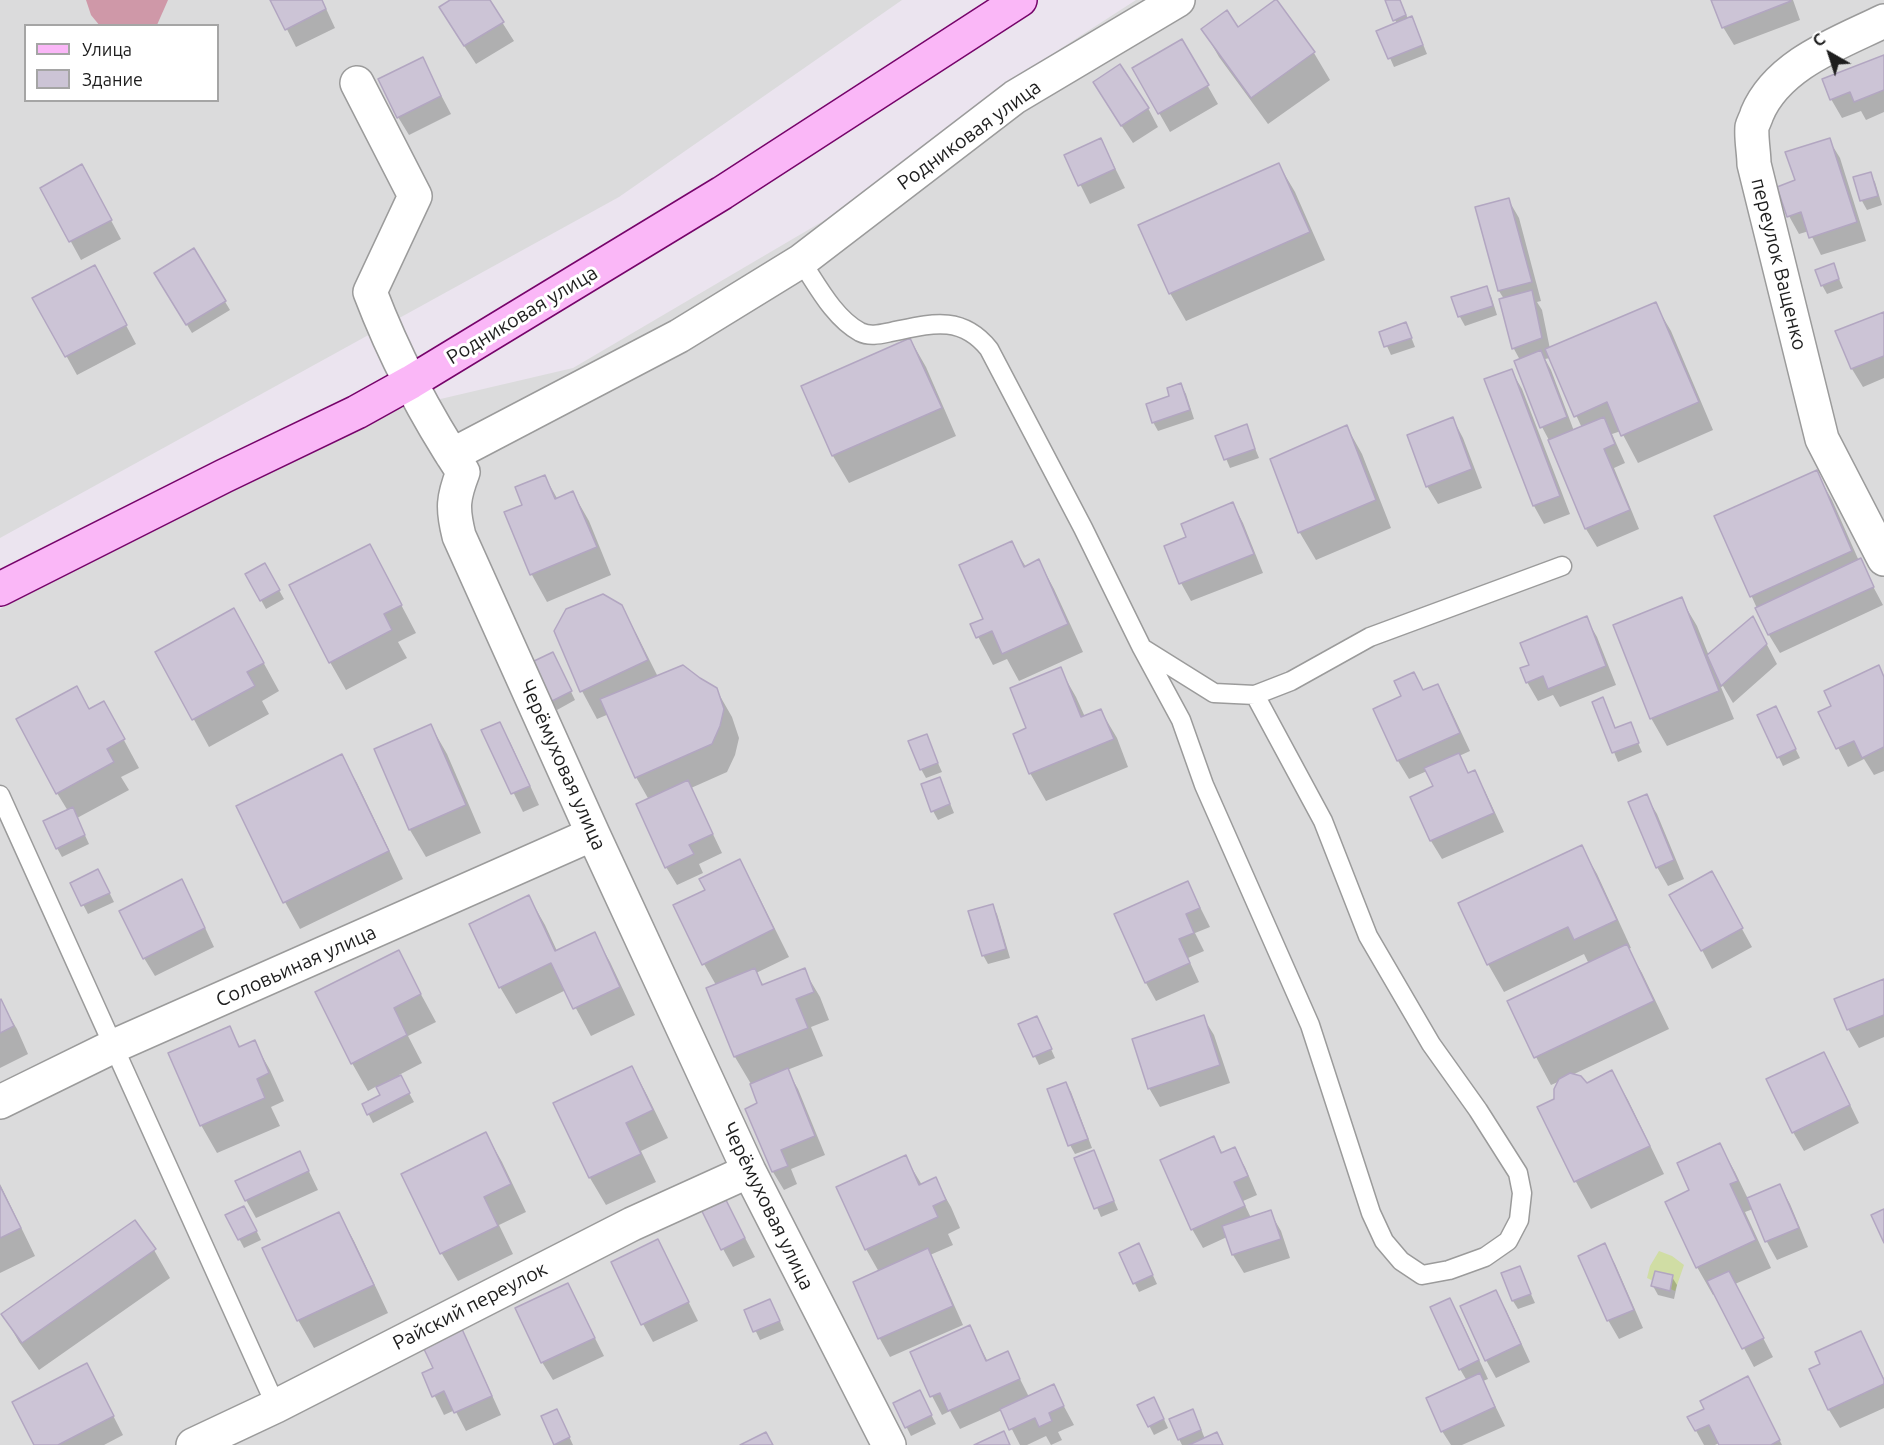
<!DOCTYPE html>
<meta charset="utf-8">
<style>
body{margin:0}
#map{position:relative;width:1884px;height:1445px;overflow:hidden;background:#ebe4ef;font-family:Ubuntu,sans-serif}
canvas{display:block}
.legend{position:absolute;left:24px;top:24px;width:195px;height:78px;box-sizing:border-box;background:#fff;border:2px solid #a5a5a5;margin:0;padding:8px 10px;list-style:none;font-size:18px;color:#1e1e1e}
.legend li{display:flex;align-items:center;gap:12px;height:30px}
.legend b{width:30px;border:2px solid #a5a5a5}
.north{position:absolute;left:1800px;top:24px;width:60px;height:60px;-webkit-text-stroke:4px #fff;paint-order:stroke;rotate:321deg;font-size:16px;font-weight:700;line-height:24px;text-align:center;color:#1e1e1e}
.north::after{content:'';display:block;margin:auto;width:21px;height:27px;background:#1e1e1e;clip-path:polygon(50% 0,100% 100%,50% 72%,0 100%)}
</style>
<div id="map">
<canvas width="1884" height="1445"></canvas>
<ul class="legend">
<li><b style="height:8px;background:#fab7f7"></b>Улица</li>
<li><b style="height:16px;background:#ccc4d6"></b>Здание</li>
</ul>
<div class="north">С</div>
</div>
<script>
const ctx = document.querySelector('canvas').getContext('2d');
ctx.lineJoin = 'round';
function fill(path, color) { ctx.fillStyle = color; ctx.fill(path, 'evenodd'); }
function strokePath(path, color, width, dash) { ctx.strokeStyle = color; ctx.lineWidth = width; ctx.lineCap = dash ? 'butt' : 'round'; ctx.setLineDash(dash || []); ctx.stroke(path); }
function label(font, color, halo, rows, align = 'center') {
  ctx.font = font + ' Ubuntu,sans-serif'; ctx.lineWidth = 6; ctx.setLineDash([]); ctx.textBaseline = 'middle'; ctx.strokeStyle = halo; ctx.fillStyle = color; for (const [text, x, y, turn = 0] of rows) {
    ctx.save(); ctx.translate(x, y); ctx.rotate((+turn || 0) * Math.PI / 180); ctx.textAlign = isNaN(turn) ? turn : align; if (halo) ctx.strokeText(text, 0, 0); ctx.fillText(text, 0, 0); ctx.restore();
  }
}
const residential = new Path2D(`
 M0,0H902L619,197L0,538ZM26,26H218V100H26Z
 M1136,0H1884V1445H0V609L325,426L573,368L825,220L1026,71Z`);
const forest = new Path2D(`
 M86,0H168L157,25L100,26L91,15Z`);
const water = new Path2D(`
 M1659,1251L1672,1256L1684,1265L1675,1291L1647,1278L1650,1266Z`);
const shadow = new Path2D(`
 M272,0H322L335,28L296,47Z
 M452,0H488L514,41L476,64L451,26Z
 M1386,0H1400L1408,19L1416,27L1427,54L1394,67L1378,31L1397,24Z
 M1713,0H1793L1800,20L1734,45L1723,27Z
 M1203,29H1238L1314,53L1330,80L1268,124L1219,57Z
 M1182,41L1218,104L1170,132L1134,69Z
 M1884,57V112L1866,120L1861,111L1842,118L1831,99Z
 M422,59L451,114L409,135L398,117Z
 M1105,101L1148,108L1158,127L1133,143Z
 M1101,140L1125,188L1090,204L1066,156Z
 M1829,140L1840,158L1866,241L1821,255L1809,231L1799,234L1789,216L1797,181Z
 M1279,165L1295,192L1325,260L1186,321L1170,293Z
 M1870,174L1875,182L1882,205L1867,210L1862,201L1855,178Z
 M92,185L121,239L81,260L42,189Z
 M1508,199L1519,218L1541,301L1537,302L1542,310L1550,349L1655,304L1671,331L1713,430L1638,463L1621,431L1612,434L1625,463L1614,468L1639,529L1597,547L1586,529L1550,442L1542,427L1520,360L1514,349L1501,300L1504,299L1499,291L1477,208ZM1550,358L1582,428L1574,431L1551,370L1545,359Z
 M194,250L230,310L192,333L156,273Z
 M1833,265L1843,288L1827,294L1822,285Z
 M105,286L136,344L77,375L34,298Z
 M1486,287L1491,296L1497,315L1465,326L1460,317L1453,298Z
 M1884,313V378L1863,387L1852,369L1837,332Z
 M1406,324L1415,347L1391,355L1381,333Z
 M910,339L926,367L956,436L849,483L833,456L803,387Z
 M1511,370L1522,389L1570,514L1544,524L1534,506L1486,380Z
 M1181,385L1186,394L1194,419L1158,431L1153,422Z
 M1453,419L1463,438L1482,488L1438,504L1427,486Z
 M1246,426L1259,458L1230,468L1217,437Z
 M1347,427L1362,454L1391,528L1316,560L1300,533L1272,460Z
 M1816,472L1832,500L1859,561L1860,560L1870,577H1868L1883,605L1780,653L1769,635L1716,517Z
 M545,477L558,500L573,493L589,521L611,575L547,602L532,575L506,513L524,505Z
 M1233,504L1243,523L1263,573L1191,601L1181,583L1188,538Z
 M1011,543L1026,567L1039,561L1054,589L1083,652L1019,681L1007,659L993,665L972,625L985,619Z
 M370,546L416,633L398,642L407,658L346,690L330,662Z
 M265,565L284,599L266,609L247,575Z
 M1681,599L1697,626L1709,656L1753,618L1777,664L1733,703L1723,686L1721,687L1734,719L1667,746L1651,718Z
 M621,606L637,635L658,677L716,689L732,717L739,738L735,755L727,772L691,788L722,853L699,864L703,873L677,885L666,867L649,800L636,777L609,714L597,719L582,691L556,632Z
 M1586,618L1597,637L1616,685L1560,707L1553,695L1538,701L1527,682L1531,666Z
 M250,638L279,691L262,701L269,714L209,747L157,652Z
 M557,663L575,700L557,710L552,701Z
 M1060,669L1076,697L1085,717L1101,711L1117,738L1128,767L1046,801L1030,773L1015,735L1028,729Z
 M1884,677V771L1874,775L1864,759L1848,767L1820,713Z
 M1437,685L1448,704L1470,751L1459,756L1469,774L1474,772L1485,791L1504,832L1442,859L1431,841L1412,797L1435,787L1427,771L1409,779L1398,761L1375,710Z
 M1603,699L1616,729L1630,724L1642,752L1618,762L1594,703Z
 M90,711L119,731L139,768L121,777L129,790L77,818L89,844L62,857L57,848L68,811L57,793Z
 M1759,716L1780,717L1800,758L1783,766Z
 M499,723L510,742L539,805L523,812L483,731Z
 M431,726L447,754L481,833L426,857L410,830L376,750Z
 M926,736L942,772L926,778L921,769Z
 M341,756L357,783L403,879L300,929L285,902Z
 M940,779L954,813L938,820L933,811Z
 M1646,796L1657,814L1684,879L1668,886L1657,867Z
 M1581,847L1597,874L1631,948L1628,949L1642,973L1669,1029L1572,1075L1586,1085L1612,1072L1628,1100L1664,1174L1591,1209L1576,1182L1539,1108L1556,1100L1560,1081L1551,1085L1536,1057L1509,1002L1589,964L1584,954L1504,992L1488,964L1460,904Z
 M739,861L755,889L789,957L756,973L764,986L804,970L820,997L829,1020L811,1027L823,1056L787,1070L798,1089L825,1155L791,1169L797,1184L784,1190L773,1172L747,1109L759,1104L751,1084L735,1057L708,988L716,985L704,964L707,891Z
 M1711,873L1752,947L1712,969L1702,950Z
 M103,880L114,902L88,914L72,883Z
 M1188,883L1210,927L1195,933L1204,951L1188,958L1199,982L1156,1001L1146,983Z
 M529,897L545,925L557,951L594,934L610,962L635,1015L591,1036L566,990L516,1014L500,987Z
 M192,900L214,947L155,976L144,958Z
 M992,906L997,914L1010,958L988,964L983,955Z
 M398,952L436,1022L408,1036L422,1063L399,1075L414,1102L373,1123L364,1105L382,1095L377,1086L368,1091L352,1063Z
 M1884,981V1037L1859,1048L1848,1029Z
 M0,1001L17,1029L28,1054L0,1068Z
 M1203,1017L1214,1035L1230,1083L1160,1107L1149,1088Z
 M1037,1018L1055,1058L1039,1065L1020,1025Z
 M229,1028L241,1048L254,1042L270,1070L284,1101L271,1107L280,1126L217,1153L201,1125Z
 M632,1067L647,1095L668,1138L641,1151L656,1182L606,1205L590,1178L555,1104Z
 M1834,1072L1859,1123L1804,1151L1793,1132Z
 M1066,1083L1071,1092L1092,1148L1075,1154L1070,1145Z
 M486,1134L502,1162L526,1212L499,1225L513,1254L458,1281L442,1254L403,1175Z
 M1214,1138L1223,1154L1234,1149L1245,1167L1257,1195L1243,1201L1251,1218L1270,1212L1281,1231L1290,1258L1244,1273L1233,1255L1227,1237L1203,1248L1192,1229Z
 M1720,1145L1735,1172L1748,1199L1780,1186L1790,1204L1808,1247L1777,1260L1767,1242L1753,1209L1745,1212L1771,1268L1735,1284L1773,1357L1754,1367L1715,1294L1713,1295L1697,1267L1691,1191Z
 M1093,1151L1118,1210L1101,1217L1076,1159Z
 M300,1153L318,1190L256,1218L246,1200Z
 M905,1157L922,1185L935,1179L951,1207L960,1228L948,1234L953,1245L930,1255L938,1269L963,1325L890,1357L880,1339L855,1282L879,1272L866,1249Z
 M0,1184L35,1256L0,1273Z
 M719,1188L755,1257L733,1267L723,1249Z
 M339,1214L354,1241L388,1313L314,1348L298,1320Z
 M227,1216H249L261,1240L244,1248Z
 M658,1241L698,1321L653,1342L643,1324Z
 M1604,1245L1615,1264L1643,1328L1619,1339L1608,1320Z
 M154,1250L170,1278L39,1370L19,1342L3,1314Z
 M1120,1253L1143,1254L1157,1284L1139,1292Z
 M1519,1268L1535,1303L1518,1309L1513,1301Z
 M1672,1277L1677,1285L1674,1299L1658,1295L1653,1286Z
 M568,1285L604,1356L553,1380L542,1362Z
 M1495,1292L1506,1310L1530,1362L1496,1378L1486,1360Z
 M1449,1300L1460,1318L1488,1379L1483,1381L1505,1426L1462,1445H1451L1442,1431L1467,1381L1460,1369Z
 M775,1310L784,1330L760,1340L746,1311Z
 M970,1327L988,1362L1007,1353L1029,1397L1053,1386L1074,1425L1058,1432L1062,1440L1051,1445L1046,1436L1027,1445H1020L1002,1410L960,1429L950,1411L942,1415L932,1396Z
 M461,1331L471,1349L501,1415L466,1431L455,1410L444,1415L424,1374L435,1369Z
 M1861,1333L1884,1379V1408L1840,1428L1829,1410Z
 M97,1384L123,1435L104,1445H36Z
 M1758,1397L1782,1445H1720L1719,1443L1715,1445H1704L1689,1418L1706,1409Z
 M924,1401L936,1424L911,1436L895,1404Z
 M1139,1406L1159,1408L1168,1428L1154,1435Z
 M543,1417L561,1419L573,1445H556Z
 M1197,1419L1205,1439L1223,1445H1182L1179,1439Z`);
const building = new Path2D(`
 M270,0H322L326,9L285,30Z
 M450,0H490L504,22L464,46L439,7Z
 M1275,0H1277L1315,52L1251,98L1201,29L1227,10L1238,27Z
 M1385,0H1400L1406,15L1393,21Z
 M1711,0H1790L1791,1L1722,28Z
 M1412,16L1423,45L1388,59L1376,31Z
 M1182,39L1209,85L1158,114L1132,68Z
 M1884,55V90L1854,102L1850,92L1830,100L1822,79Z
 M423,57L441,96L397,118L378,79Z
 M1120,64L1149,108L1121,126L1093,82Z
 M1101,138L1115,169L1078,186L1064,155Z
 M1830,138L1857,222L1809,238L1801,212L1787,217L1777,187L1795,180L1785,152Z
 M1279,163L1310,232L1169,294L1138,225Z
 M82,164L112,220L69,242L40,188Z
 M1871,172L1878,196L1860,201L1853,177Z
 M1509,198L1532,282L1498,291L1475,207Z
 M194,248L226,301L186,325L154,273Z
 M1834,263L1839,279L1821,286L1815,270Z
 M95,265L127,325L65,357L32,298Z
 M1487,286L1493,306L1458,317L1451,297Z
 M1532,290L1542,338L1512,349L1499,299Z
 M1656,302L1699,402L1621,436L1607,402L1574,417L1545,349Z
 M1884,312V356L1851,369L1835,331Z
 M1406,322L1412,338L1384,347L1379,332Z
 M910,338L942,408L832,456L801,386Z
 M1541,350L1567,417L1540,428L1514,361Z
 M1512,369L1560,496L1533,506L1484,379Z
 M1181,383L1190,410L1152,423L1146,404L1169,396L1167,388Z
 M1453,417L1472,469L1426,487L1407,435Z
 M1604,417L1615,444L1604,449L1630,510L1585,529L1548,440Z
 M1247,424L1255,449L1224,460L1215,436Z
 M1347,425L1376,500L1298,533L1270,459Z
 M1817,470L1852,551L1750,597L1714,516Z
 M545,475L555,499L573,491L597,547L530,575L504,512L522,505L515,487Z
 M1233,502L1254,554L1179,584L1164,546L1186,537L1181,524Z
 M1012,541L1024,567L1039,559L1068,624L1002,654L992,631L976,638L970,624L983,619L959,565Z
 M370,544L402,605L384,614L392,630L329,663L289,585Z
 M1861,558L1874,587L1768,635L1755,608Z
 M265,563L280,590L260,601L245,574Z
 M603,594L622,605L648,660L580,692L554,631L566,609Z
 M1682,597L1719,691L1650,719L1613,625Z
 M234,608L264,663L247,672L255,686L192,720L155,652Z
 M1587,616L1606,666L1548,689L1543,676L1526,683L1520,668L1529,665L1520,643Z
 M1753,616L1767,644L1721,686L1707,655Z
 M553,652L572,691L550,702L532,662Z
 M683,665L700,678L717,688L724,709L720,726L712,744L635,778L600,699Z
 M1879,665L1884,677V747L1862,758L1854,741L1836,749L1818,712L1831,706L1824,691Z
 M1061,667L1081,717L1101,709L1114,739L1029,774L1013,734L1026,728L1010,688Z
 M1414,672L1423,690L1438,684L1460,733L1397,761L1373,709L1401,696L1394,681Z
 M77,686L89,709L104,701L125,739L107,749L114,762L56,794L16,719Z
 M1603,697L1615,728L1631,722L1639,743L1612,753L1592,702Z
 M1776,706L1796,749L1777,758L1757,715Z
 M500,722L530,786L511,794L481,730Z
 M431,724L466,805L409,830L374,749Z
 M927,734L938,763L920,770L908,741Z
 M1459,753L1468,773L1475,770L1494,813L1430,841L1410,797L1433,786L1424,768Z
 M342,754L389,851L283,903L236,806Z
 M940,777L950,804L931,812L921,784Z
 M688,780L713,834L689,845L694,854L665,868L636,804Z
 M1647,794L1674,860L1656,868L1628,802Z
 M73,807L85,835L56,849L43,821Z
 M1582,845L1617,920L1574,940L1568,927L1487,965L1458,903Z
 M740,859L774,929L702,965L673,905L705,890L699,879Z
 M98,869L110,893L81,906L70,883Z
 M1712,871L1743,928L1701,951L1669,895Z
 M182,879L205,928L143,959L119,911Z
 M1188,881L1200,908L1186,914L1194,933L1179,939L1190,963L1145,983L1114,914Z
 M529,895L555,951L595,932L620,987L573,1009L551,963L499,988L469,924Z
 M993,904L1006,949L982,956L968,911Z
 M1627,944L1654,1001L1534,1058L1507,1001Z
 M399,950L421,994L394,1008L407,1035L351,1064L315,992Z
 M755,968L762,985L805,968L814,992L796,999L808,1028L734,1057L706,988Z
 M1884,979V1015L1847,1030L1834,999Z
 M1,999L14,1026L0,1033V1000Z
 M1204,1015L1220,1065L1148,1089L1132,1039Z
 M1037,1016L1052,1049L1033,1057L1018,1024Z
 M230,1026L239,1047L255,1040L269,1073L257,1079L265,1098L200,1126L168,1053Z
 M1824,1052L1850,1105L1792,1133L1766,1079Z
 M632,1066L653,1110L626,1123L641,1154L589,1178L553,1103Z
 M788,1068L815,1136L781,1150L788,1166L772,1172L745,1109L757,1103L750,1084Z
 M1612,1070L1650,1146L1574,1182L1537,1107L1554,1099V1089L1559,1079L1570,1073L1581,1076L1587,1083Z
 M401,1075L410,1093L367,1115L362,1104L380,1095L376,1087Z
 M1066,1082L1088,1139L1068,1146L1047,1089Z
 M486,1132L511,1184L484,1197L498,1226L440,1254L401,1174Z
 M1214,1136L1221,1153L1235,1147L1248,1176L1234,1182L1245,1206L1191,1230L1160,1160Z
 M1720,1143L1738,1181L1730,1184L1756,1240L1696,1268L1665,1202L1689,1190L1677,1163Z
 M1094,1150L1114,1201L1094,1209L1074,1158Z
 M300,1151L309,1171L245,1201L235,1181Z
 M906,1155L919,1185L936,1177L946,1200L933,1206L938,1217L865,1250L836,1187Z
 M1780,1184L1799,1228L1765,1242L1747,1198Z
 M0,1186L21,1228L0,1238Z
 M719,1186L745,1238L721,1250L695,1197Z
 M244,1206L257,1231L238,1240L225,1215Z
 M1884,1209V1243L1871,1215Z
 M1271,1210L1281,1239L1232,1255L1222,1226Z
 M339,1212L374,1285L297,1321L262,1248Z
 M135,1220L156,1249L22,1343L1,1314Z
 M658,1239L689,1302L641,1325L611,1262Z
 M1139,1243L1153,1275L1133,1284L1119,1253Z
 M1605,1243L1634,1310L1607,1321L1578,1256Z
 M928,1248L953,1306L878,1339L853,1282Z
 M1520,1266L1531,1294L1512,1301L1501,1273Z
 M1655,1271L1673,1275L1670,1291L1651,1286Z
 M1729,1271L1764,1338L1742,1349L1707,1281Z
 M568,1283L595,1338L541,1363L515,1308Z
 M1496,1290L1521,1344L1485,1361L1460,1306Z
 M1450,1298L1479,1360L1459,1370L1430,1307Z
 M770,1299L780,1321L753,1332L744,1310Z
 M970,1325L986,1361L1008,1351L1020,1379L948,1411L940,1393L930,1397L910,1352Z
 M462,1329L492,1396L454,1413L444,1391L432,1397L422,1373L433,1368L423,1347Z
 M1861,1331L1884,1380V1384L1828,1410L1809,1369L1820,1364L1815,1352Z
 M87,1363L114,1416L58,1445H34L12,1402Z
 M1480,1373L1495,1407L1441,1432L1426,1398Z
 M1748,1376L1780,1440L1771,1445H1719L1709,1425L1695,1431L1687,1417L1704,1409L1700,1401Z
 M1054,1384L1064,1406L1049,1413L1052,1421L1039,1427L1035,1418L1009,1430L1000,1409Z
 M920,1390L932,1415L905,1428L893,1403Z
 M1154,1397L1164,1419L1148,1427L1137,1405Z
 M557,1409L570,1437L554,1445L541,1416Z
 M1193,1409L1201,1430L1178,1440L1169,1419Z
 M1004,1431L1010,1445H974Z
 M766,1432L773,1445H740Z
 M1217,1432L1223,1445H1189Z`);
const lane = new Path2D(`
 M801,261C817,285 834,318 860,332C870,337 881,334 891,332C930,324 961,314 989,349L1083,528L1142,648L1181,720L1204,785L1310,1025L1371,1213L1384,1241L1401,1261L1422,1275L1449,1270L1485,1257L1508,1241L1519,1220L1522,1193L1518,1173L1478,1110L1431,1044L1368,936L1323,821L1255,695
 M1142,648L1214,693L1255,695L1291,681L1370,637L1562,566
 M0,795L276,1406`);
const street = new Path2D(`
 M1884,21C1839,43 1778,64 1757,114C1756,118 1753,123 1752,127C1751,139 1754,153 1754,164L1822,439L1884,559
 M357,83L415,196L370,292C394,355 426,416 463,472C453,498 452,508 459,536L593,834L749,1171L889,1445
 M452,455L679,336L801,261L1015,97L1178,0
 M0,1102L114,1046L593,834
 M193,1445L276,1406L632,1224L749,1171`);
const secondary = new Path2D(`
 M0,589L224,476L357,412L411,382L722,193L1020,0`);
const streetNames = [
 ["Родниковая улица",969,135,-36],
 ["переулок Ващенко",1779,264,76],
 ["Родниковая улица",522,315,-31],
 ["Черёмуховая улица",563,765,66],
 ["Соловьиная улица",296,966,-24],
 ["Черёмуховая улица",768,1206,64],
 ["Райский переулок",470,1306,-27]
];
fill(residential, '#dbdbdc');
fill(forest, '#cf98a8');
fill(water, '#d0dda4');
fill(shadow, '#0003');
fill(building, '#ccc4d6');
strokePath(building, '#b2a6c1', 1.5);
strokePath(lane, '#9b9b9b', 21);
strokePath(street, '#9b9b9b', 36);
strokePath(secondary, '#76046a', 36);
strokePath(lane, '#fff', 18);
strokePath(street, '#fff', 33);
strokePath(secondary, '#fab7f7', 33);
label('20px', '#1e1e1e', '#fff', streetNames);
</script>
